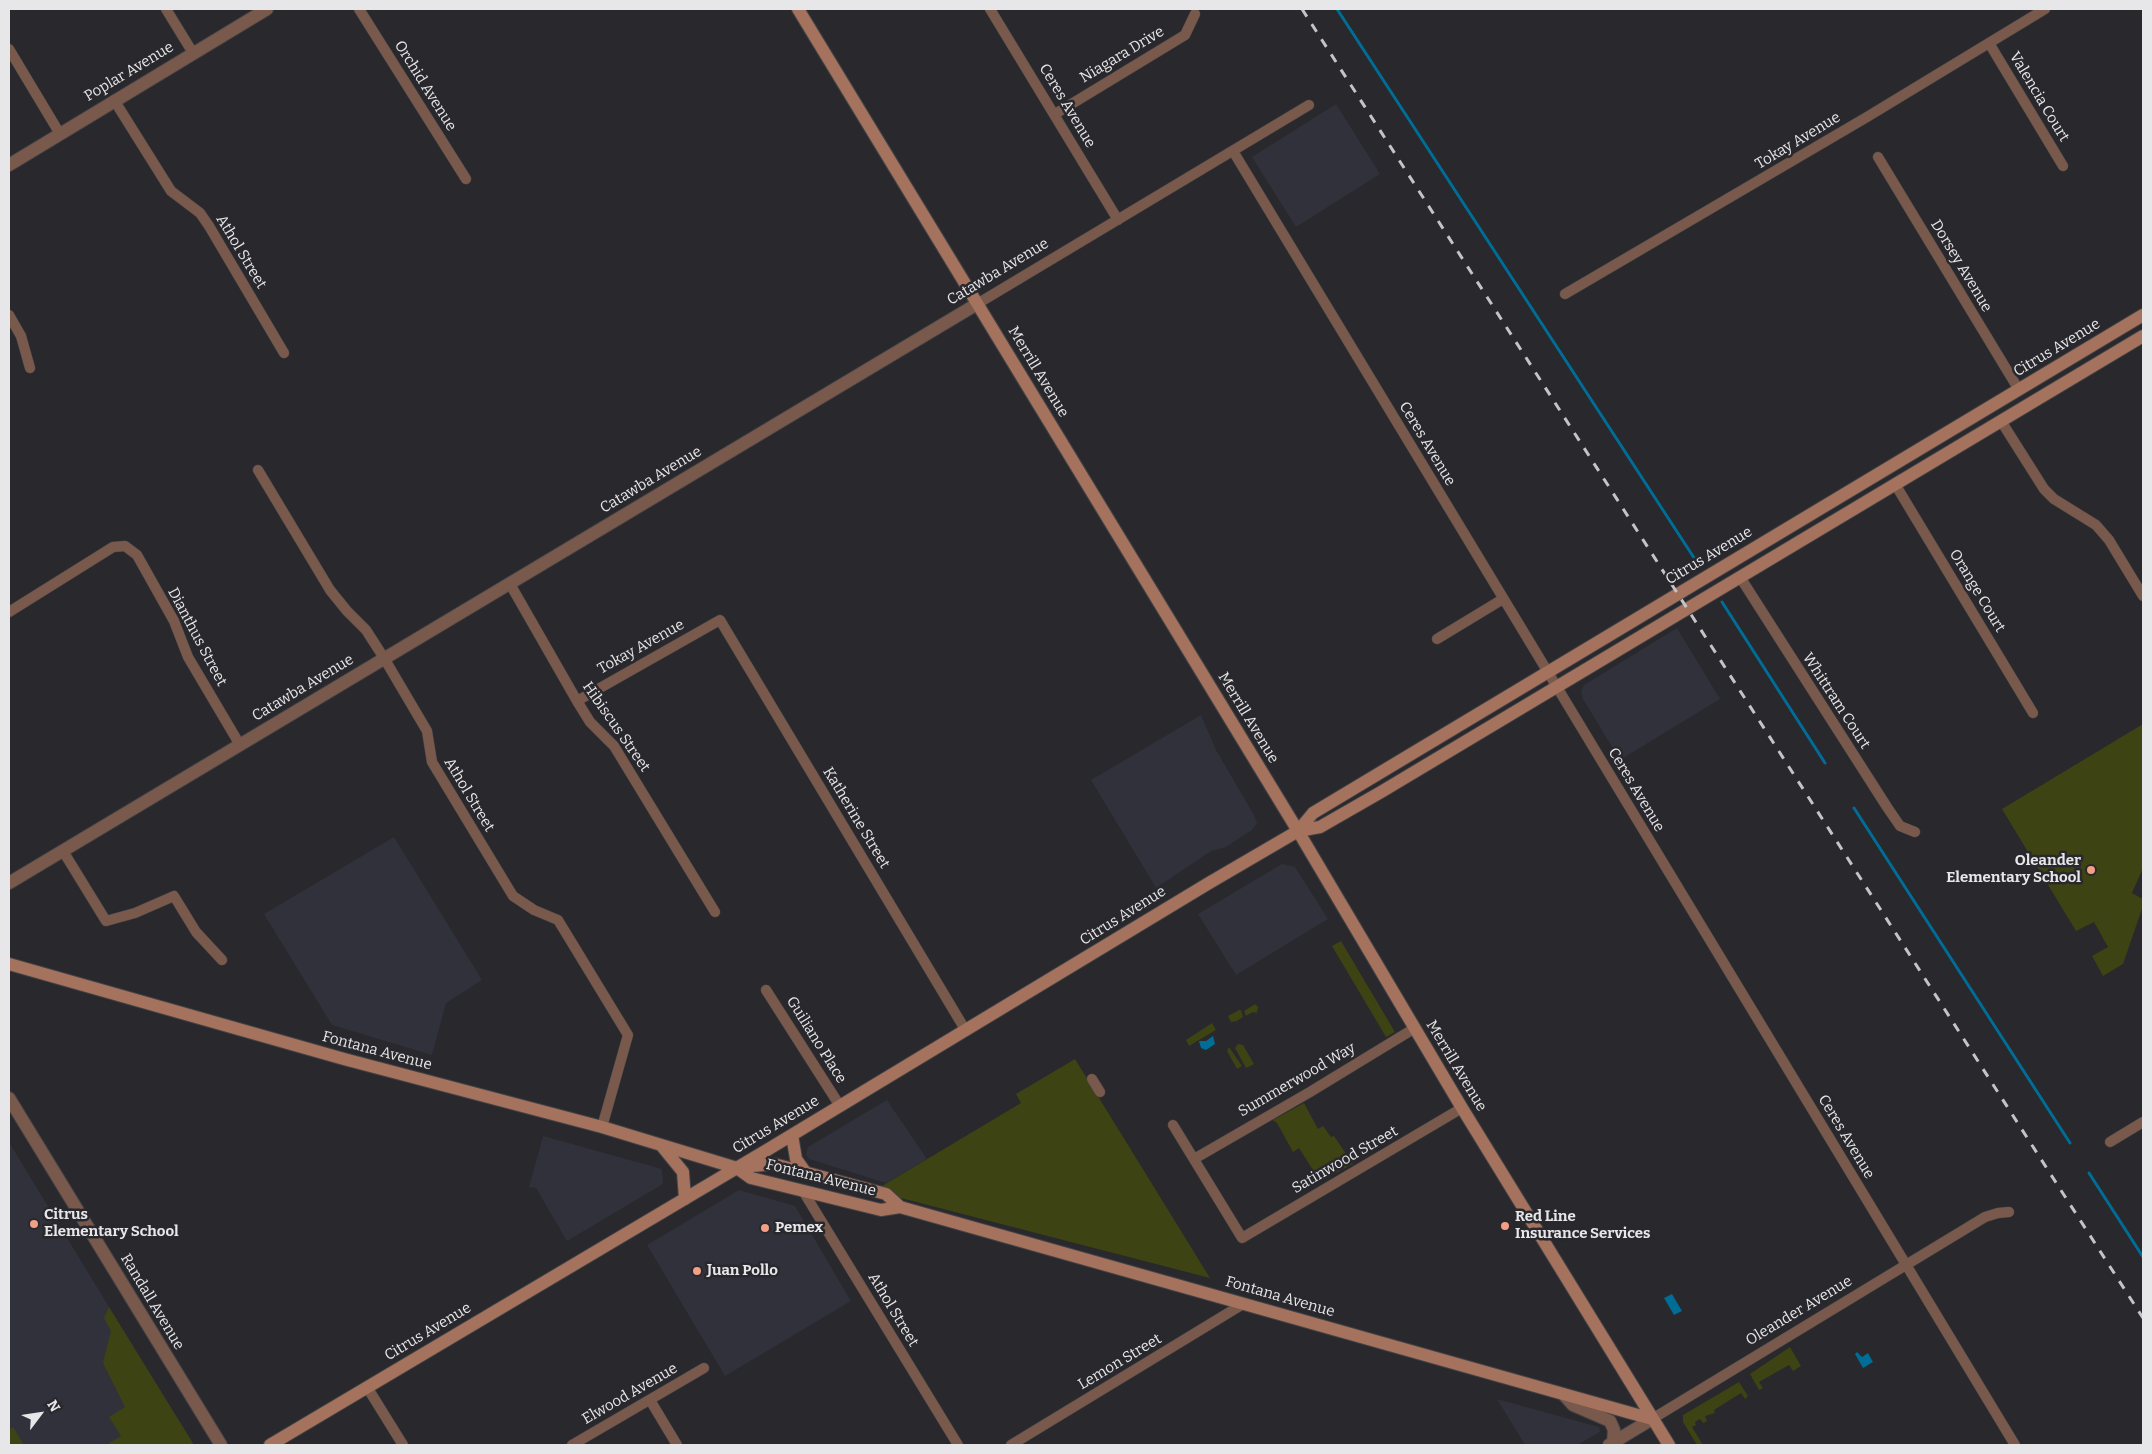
<!DOCTYPE html>
<style>
body{margin:0}
#map{position:relative;width:2152px;height:1454px;overflow:hidden;background:#28282d;font-family:Bitter,serif}
canvas{display:block}
.frame{position:absolute;inset:0;border:10px solid #e7e7ea;pointer-events:none}
.north{position:absolute;left:15px;top:1389px;width:50px;height:50px;-webkit-text-stroke:4px #28282d;paint-order:stroke;rotate:59deg;font-size:14px;font-weight:700;line-height:20px;text-align:center;color:#e7e7ea}
.north::after{content:'';display:block;margin:auto;width:18px;height:22px;background:#e7e7ea;clip-path:polygon(50% 0,100% 100%,50% 72%,0 100%)}
</style>
<div id="map">
<canvas width="2152" height="1454"></canvas>
<div class="frame"></div>
<div class="north">N</div>
</div>
<script>
const ctx = document.querySelector('canvas').getContext('2d');
ctx.lineJoin = 'round';
function fill(path, color) { ctx.fillStyle = color; ctx.fill(path, 'evenodd'); }
function strokePath(path, color, width, dash) { ctx.strokeStyle = color; ctx.lineWidth = width; ctx.lineCap = dash ? 'butt' : 'round'; ctx.setLineDash(dash || []); ctx.stroke(path); }
function label(font, color, halo, rows, align = 'center') {
  ctx.font = font + ' Bitter,serif'; ctx.lineWidth = 5; ctx.setLineDash([]); ctx.textBaseline = 'middle'; ctx.strokeStyle = halo; ctx.fillStyle = color; for (const [text, x, y, turn = 0] of rows) {
    ctx.save(); ctx.translate(x, y); ctx.rotate((+turn || 0) * Math.PI / 180); ctx.textAlign = isNaN(turn) ? turn : align; if (halo) ctx.strokeText(text, 0, 0); ctx.fillText(text, 0, 0); ctx.restore();
  }
}
const built = new Path2D(`
 M1336,104L1380,174L1296,227L1252,157Z
 M1677,628L1720,699L1620,760L1583,699L1581,691L1584,685Z
 M1201,715L1216,750L1254,815L1257,823L1252,830L1226,847L1211,851L1156,888L1091,780Z
 M394,837L482,980L446,1003L432,1055L332,1025L264,914Z
 M1282,864L1295,867L1328,919L1236,975L1198,914Z
 M887,1100L927,1159L886,1183L809,1159L806,1155L808,1147Z
 M543,1136L662,1169L663,1184L567,1241L536,1188L529,1187Z
 M9,1142L109,1307L194,1445H9Z
 M739,1190L795,1206L851,1301L725,1376L647,1245Z
 M1497,1399L1599,1427L1600,1432L1577,1445H1525Z`);
const green = new Path2D(`
 M2143,724V868L2132,893L2143,899V906L2123,964L2103,976L2092,956L2108,947L2094,922L2076,931L2002,809Z
 M1341,941L1395,1032L1386,1037L1332,946Z
 M1255,1004L1258,1007L1257,1013L1253,1012L1246,1016L1244,1011Z
 M1239,1010H1241L1243,1017L1237,1021L1231,1022L1228,1016Z
 M1212,1023L1216,1030L1189,1046L1186,1040Z
 M1238,1044L1243,1045L1254,1064L1246,1068L1235,1048Z
 M1229,1047L1242,1066L1237,1069L1227,1051Z
 M1075,1059L1210,1278L893,1196L882,1186L1021,1103L1016,1094Z
 M1304,1103L1318,1129L1323,1126L1331,1137L1334,1136L1353,1164L1320,1181L1299,1148L1293,1152L1277,1123L1273,1120Z
 M109,1307L194,1445H106L121,1436L109,1417L125,1407L103,1363L111,1331L104,1318Z
 M1790,1347L1801,1366L1793,1371L1789,1365L1759,1382L1763,1388L1759,1390L1750,1374Z
 M1739,1382L1748,1396L1745,1399L1741,1393L1714,1410L1715,1413L1705,1416L1707,1421L1703,1423L1700,1419L1695,1422L1696,1425L1692,1427L1703,1445H1697L1683,1422V1415Z
 M13,1427L24,1445H9V1430Z`);
const water = new Path2D(`
 M1213,1036L1215,1044L1206,1050L1201,1048L1199,1041H1206Z
 M1672,1294L1682,1311L1674,1315L1664,1298Z
 M1857,1352L1862,1357L1868,1353L1873,1362L1863,1368L1855,1354Z`);
const stream = new Path2D(`
 M1337,9L1700,567
 M1722,602L1825,763
 M1854,808L2070,1143
 M2089,1173L2143,1257`);
const minor = new Path2D(`
 M166,9L193,53
 M359,9L466,179
 M990,9L1118,220
 M1989,43L2063,166
 M9,49L60,134
 M114,100L171,191L200,213L209,226L284,353
 M1055,114L1185,35L1195,14
 M1233,151L2015,1445
 M1878,157L2019,390
 M1565,294L1867,117L2045,9
 M977,304L1309,105
 M9,315L21,336L30,368
 M2001,421L2044,489L2054,499L2096,525L2109,540L2143,596
 M258,470L330,590L347,611L366,630L384,658L427,731L432,762L513,896L534,910L558,920L628,1035L602,1127
 M1895,484L2033,713
 M1740,577L1887,807L1900,826L1915,832
 M510,584L577,701L590,722L614,746L715,912
 M9,612L113,547L125,546L137,555L174,621L188,657L240,745
 M1437,639L1503,599
 M577,701L720,620L966,1031
 M63,851L106,921L135,913L174,896L196,932L222,960
 M766,990L840,1106
 M1092,1079L1100,1092
 M1173,1125L1242,1238L1462,1108
 M2110,1142L2143,1122
 M1194,1159L1310,1092L1415,1028
 M803,1191L958,1445
 M367,1387L403,1445
 M650,1400L677,1445
 M1652,1419L1985,1217L1998,1213L2009,1212
 M572,1445L704,1368
 M1011,1445L1243,1304`);
const tertiary = new Path2D(`
 M9,165L267,9
 M9,883L977,304
 M9,1098L221,1445
 M1563,1394L1573,1405L1610,1421L1614,1430L1613,1443
 M1609,1445L1652,1419`);
const secondary = new Path2D(`
 M798,9L1298,831L1462,1108L1669,1445
 M1298,831L1313,813L2143,315
 M9,964L344,1059L602,1127L737,1168L751,1178L881,1210L900,1207L1652,1419
 M792,1135L796,1159L806,1173
 M661,1145L683,1172L685,1199
 M741,1167L774,1164L886,1194L900,1207
 M270,1445L767,1150L1209,883L1298,831L1320,827L1381,792L2143,336`);
const rail = new Path2D(`
 M1302,9L2143,1318`);
const markers = [
 [2091,870,5,"#f39f85"],
 [34,1224,5,"#f39f85"],
 [1505,1226,5,"#f39f85"],
 [765,1228,5,"#f39f85"],
 [697,1271,5,"#f39f85"]
];
const streetNames = [
 ["Niagara Drive",1122,55,-31],
 ["Poplar Avenue",129,72,-31],
 ["Orchid Avenue",425,86,58],
 ["Valencia Court",2039,97,59],
 ["Ceres Avenue",1067,106,59],
 ["Tokay Avenue",1798,141,-31],
 ["Athol Street",241,252,59],
 ["Dorsey Avenue",1961,266,59],
 ["Catawba Avenue",998,272,-31],
 ["Citrus Avenue",2057,348,-31],
 ["Merrill Avenue",1038,372,59],
 ["Ceres Avenue",1427,444,59],
 ["Catawba Avenue",651,480,-31],
 ["Citrus Avenue",1709,556,-31],
 ["Orange Court",1977,591,59],
 ["Dianthus Street",197,637,62],
 ["Tokay Avenue",641,647,-29],
 ["Catawba Avenue",303,688,-31],
 ["Whittram Court",1836,701,57],
 ["Merrill Avenue",1248,718,59],
 ["Hibiscus Street",616,727,55],
 ["Ceres Avenue",1636,790,59],
 ["Athol Street",469,795,59],
 ["Katherine Street",856,818,59],
 ["Citrus Avenue",1123,916,-32],
 ["Guiliano Place",816,1040,58],
 ["Fontana Avenue",377,1051,15],
 ["Merrill Avenue",1456,1066,59],
 ["Summerwood Way",1297,1080,-30],
 ["Citrus Avenue",776,1125,-31],
 ["Ceres Avenue",1846,1137,59],
 ["Satinwood Street",1345,1160,-30],
 ["Fontana Avenue",821,1178,14],
 ["Fontana Avenue",1280,1297,16],
 ["Randall Avenue",152,1302,59],
 ["Athol Street",893,1310,59],
 ["Oleander Avenue",1799,1311,-31],
 ["Citrus Avenue",428,1332,-31],
 ["Lemon Street",1120,1362,-31],
 ["Elwood Avenue",630,1394,-30]
];
const poiNames = [
 ["Oleander",2081,861,"right"],
 ["Elementary School",2081,878,"right"],
 ["Citrus",44,1215],
 ["Elementary School",44,1232],
 ["Red Line",1515,1217],
 ["Insurance Services",1515,1234],
 ["Pemex",775,1228],
 ["Juan Pollo",707,1271]
];
fill(built, '#30313b');
fill(green, '#3e4313');
fill(water, '#006d96');
strokePath(stream, '#006d96', 3);
strokePath(minor, '#434347', 11);
strokePath(tertiary, '#434347', 14);
strokePath(secondary, '#434347', 14);
strokePath(minor, '#79594b', 10);
strokePath(tertiary, '#79594b', 12);
strokePath(secondary, '#a5735d', 12);
strokePath(rail, '#c4c4c8', 3, [9, 9]);
for (const [x, y, r, color] of markers) { const dot = new Path2D(); dot.arc(x, y, r, 0, 2 * Math.PI); ctx.fillStyle = color; ctx.fill(dot); strokePath(dot, '#28282d', 2); }
label('15px', '#e7e7ea', '#28282d', streetNames);
label('bold 15px', '#e7e7ea', '#28282d', poiNames, 'left');
</script>
